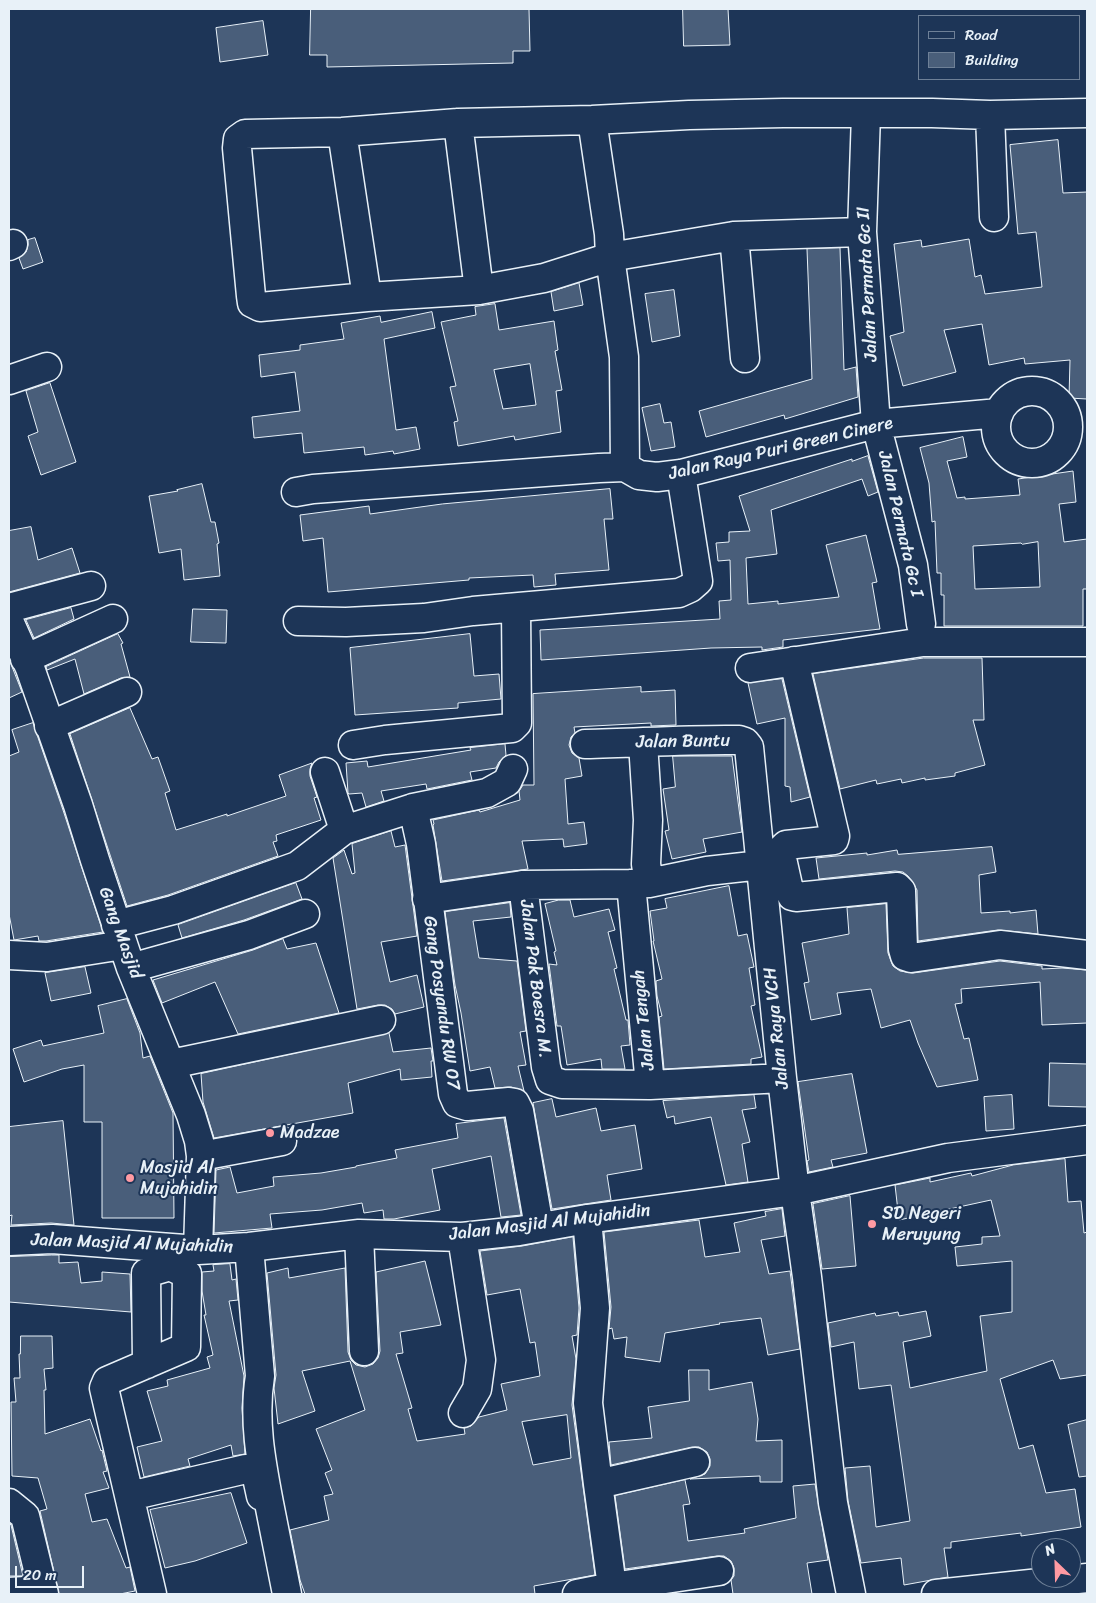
<!DOCTYPE html>
<style>
body{margin:0}
#map{position:relative;width:1096px;height:1603px;overflow:hidden;background:#1d3557;font-family:Sriracha,sans-serif}
canvas{display:block}
.frame{position:absolute;inset:0;border:10px solid #e8f1f8;pointer-events:none}
.legend{position:absolute;left:918px;top:15px;width:162px;height:65px;box-sizing:border-box;background:#1d3557;border:1px solid #6e8097;margin:0;padding:6px 9px;list-style:none;font-size:15px;color:#e8f1f8}
.legend li{display:flex;align-items:center;gap:10px;height:25px}
.legend b{width:25px;border:1px solid #6e8097}
.north{position:absolute;left:1031px;top:1538px;width:50px;height:50px;box-sizing:border-box;background:#1d3557;border:1px solid #6e8097;border-radius:50%;rotate:336deg;font-size:14px;font-weight:700;line-height:20px;text-align:center;color:#e8f1f8}
.north::after{content:'';display:block;margin:auto;width:18px;height:22px;background:#ff9aa2;clip-path:polygon(50% 0,100% 100%,50% 72%,0 100%)}
.scale{position:absolute;left:15px;top:1566px;width:69px;height:22px;box-sizing:border-box;border:2px solid #e8f1f8;border-top:0;padding-left:6px;font-size:15px;line-height:18px;white-space:nowrap;color:#e8f1f8;-webkit-text-stroke:4px #1d3557;paint-order:stroke}
</style>
<div id="map">
<canvas width="1096" height="1603"></canvas>
<div class="frame"></div>
<ul class="legend">
<li><b style="height:6px;background:#1d3557"></b>Road</li>
<li><b style="height:14px;background:#495e7a"></b>Building</li>
</ul>
<div class="north">N</div>
<div class="scale">20 m</div>
</div>
<script>
const ctx = document.querySelector('canvas').getContext('2d');
ctx.lineJoin = 'round';
function fill(path, color) { ctx.fillStyle = color; ctx.fill(path, 'evenodd'); }
function strokePath(path, color, width, dash) { ctx.strokeStyle = color; ctx.lineWidth = width; ctx.lineCap = dash ? 'butt' : 'round'; ctx.setLineDash(dash || []); ctx.stroke(path); }
function label(font, color, halo, rows, align = 'center') {
  ctx.font = font + ' Sriracha,sans-serif'; ctx.lineWidth = 4; ctx.setLineDash([]); ctx.textBaseline = 'middle'; ctx.strokeStyle = halo; ctx.fillStyle = color; for (const [text, x, y, turn = 0] of rows) {
    ctx.save(); ctx.translate(x, y); ctx.rotate((+turn || 0) * Math.PI / 180); ctx.textAlign = isNaN(turn) ? turn : align; if (halo) ctx.strokeText(text, 0, 0); ctx.fillText(text, 0, 0); ctx.restore();
  }
}
const building = new Path2D(`
 M311,9H529L530,51H513V63L327,67V55H310Z
 M683,9H728L730,45L684,46Z
 M263,21L268,55L220,62L216,28Z
 M1058,140L1063,193L1087,192V399L1069,398L1070,360L1025,364L1024,358L989,365L982,324L944,330L956,372L903,386L890,336L904,332L894,244L921,240L922,247L969,239L975,277L981,275L985,294L1042,287L1036,232L1018,234L1010,145Z
 M35,238L43,262L23,269L19,258L26,252L28,245V240Z
 M840,248L844,370L856,367L858,397L785,419L784,415L706,437L699,411L812,379L807,249Z
 M579,283L583,305L554,311L551,292Z
 M674,290L680,336L652,342L645,294Z
 M495,304L499,330L554,321L558,350L555,351L562,390L556,391L561,432L515,440L514,436L458,446L454,422L458,421L450,387L456,386L441,322L476,315L475,307ZM530,364L536,405L503,409L494,370Z
 M432,312L435,328L384,339L396,430L416,427L420,449L394,454L393,451L365,455L364,447L304,453L302,433L254,438L252,417L300,411L295,372L261,377L259,355L300,350V345L344,339L341,323L380,316L381,322Z
 M50,383L76,462L41,475L28,436L38,432L26,391Z
 M660,404L664,423L671,422L675,447L651,451L642,408Z
 M963,437L967,457L947,461L957,498L965,497V499L1020,495L1018,479L1073,471L1076,502L1059,504L1064,542L1087,539V589H1083V626H944V595H941V573H937L935,521L932,522L929,483L920,448ZM1038,542L1040,587L975,589L973,546L1021,543L1022,544Z
 M868,456L878,492L868,496L862,479L771,510L777,554L746,558L748,604L778,601V604L839,597L826,545L866,535L877,582L872,583L880,629L783,640V647L762,650V647L711,648L541,660L540,630L720,619L719,601L731,600L730,560L718,561L716,543L729,542V532L750,531L739,496L852,459V461Z
 M202,484L211,522H215L219,543L217,544L220,576L184,580L181,549L159,553L149,496L178,491L177,490Z
 M610,489L613,519H604L609,570L555,574L556,585L534,587L533,575L469,578V580L328,592L323,538L303,541L300,515L369,506L370,514L442,504Z
 M31,527L38,560L72,548L80,573L9,592V531Z
 M71,608L74,619L34,638L26,620Z
 M193,609L227,610L226,643L191,642Z
 M118,634L123,643L121,644L130,677L121,678L84,694L75,659L47,670L46,667Z
 M470,634L474,676L499,674L501,699L458,703V708L355,715L350,648Z
 M924,658H982L984,720H973L985,765L955,773V776L925,780V778L902,783L901,779L877,784L876,780L840,789L813,674Z
 M9,659L22,692L9,698Z
 M782,679L810,797L791,802L790,787L785,786V718L757,724L748,683Z
 M641,687V692L675,690L676,725L651,726V723L574,727L575,733L571,737L569,745L572,753L579,758L582,776L565,779L568,824L584,822L587,844L564,847L563,839L522,841L528,869L442,881L433,825L434,824L433,820L479,810L480,812L520,800L519,791L523,785H534L533,694Z
 M130,708L152,759L158,757L170,791L165,793L176,830L227,814V816L286,796L279,775L312,763L310,769V776L317,797L314,798L321,820L276,835L277,841L273,842L278,856L168,895L127,906L70,734Z
 M33,723L63,810L103,932L46,941H39L38,936L14,940L9,914V756L19,752L12,730Z
 M505,744L506,755L499,762L496,768L470,772L472,780L427,789L426,784L381,791L384,801L366,807L362,793L349,794L348,793L346,763L367,761L368,767L471,750L470,748Z
 M673,756H732L742,832L703,839L706,852L672,859L665,831L669,830L663,789L675,787Z
 M391,831L395,847L405,845L417,936L381,942L390,982L417,975L424,1007L395,1014L392,1009L385,1005H378L357,1009L333,858L344,850L352,874L355,873L352,844Z
 M992,847L996,872L979,875L981,913L1010,911V913L1036,910L1038,934L998,930L918,941L917,890L912,881L908,876L903,872L895,871L819,879L816,858L867,853V855L897,850L898,854Z
 M296,883L302,899L244,920L182,938L178,925Z
 M729,886L738,936L747,934L754,967L749,968L755,1005L751,1006L762,1057L751,1059V1064L664,1069L659,1017L662,1016L657,996L656,981L662,979L653,941H654L650,911L667,908L665,899Z
 M559,900H570L574,917L609,909L615,930L608,932L617,968L614,969L626,1020H628L630,1045L621,1046L625,1069H602L601,1059L567,1065L561,1026H557L549,964L557,965L554,952L556,951L545,904Z
 M510,903L511,917L473,921L479,958L517,961L526,1031L520,1032L526,1065L518,1066L524,1091L511,1087L495,1088L490,1067L470,1071L461,1013L455,985L445,912Z
 M886,904L888,953L893,966L900,971L913,973L1000,961L1042,966V969L1062,968L1087,970V1023L1042,1025L1040,982L961,989L962,1003L955,1004L964,1039L969,1038L978,1080L937,1087L918,1043L910,1020L881,1028L871,989L837,993L841,1014L811,1020L804,983L809,982L802,943L849,934L847,908Z
 M283,939L287,949L316,943L339,1013L238,1034L215,982L162,1003L153,980L253,950Z
 M85,967L91,993L51,1001L45,973Z
 M127,999L140,1033L143,1058L150,1056L173,1113L174,1218H102V1122H84V1065L62,1069L24,1082L13,1049L41,1040L43,1046L104,1033L98,1006Z
 M389,1033L393,1052L431,1048L433,1061H431L432,1077L401,1080L400,1069L348,1083L353,1113L214,1138L203,1102L201,1074Z
 M1050,1063L1087,1064V1107L1049,1106Z
 M852,1074L867,1153L831,1160L833,1167L809,1172L807,1161L809,1160L798,1082Z
 M754,1095L756,1108L742,1110L750,1142L742,1144L748,1182L726,1185L711,1117L675,1124L674,1116L667,1118L663,1101Z
 M1012,1095L1014,1129L986,1131L984,1097Z
 M552,1099L556,1117L596,1108L601,1131L635,1125L642,1169L607,1175L611,1200L552,1209L533,1103Z
 M504,1118L521,1215L501,1217L491,1156L432,1169L440,1210L394,1219H384L383,1210L364,1213L362,1203L322,1210L270,1214L272,1228L214,1233L216,1170L230,1167L237,1193L274,1186L273,1177L321,1173L356,1167V1166L397,1158L395,1150L458,1138L456,1124Z
 M63,1121L74,1225L51,1223L11,1225L12,1215L9,1216V1127Z
 M1065,1159L1068,1202L1081,1201L1084,1233L1087,1232V1375L1060,1379L1053,1360L1000,1379L1019,1449L1033,1445L1046,1493L1075,1489L1081,1527L1021,1536V1533L951,1542V1548H944L948,1577L904,1585L901,1558L861,1563L848,1501L845,1468L870,1466L876,1527L910,1521L891,1385L859,1389L854,1342L831,1347L828,1323L875,1313L876,1316L898,1312L899,1316L926,1311L931,1336L903,1342L910,1388L987,1371L980,1316L1012,1312V1261L957,1266L955,1247L982,1244V1237L1000,1236L991,1200L899,1220L895,1185L930,1178V1182L971,1173L972,1176L1013,1165Z
 M850,1196L856,1266L822,1269L813,1204Z
 M782,1209L785,1236L761,1240L769,1274L790,1271L800,1349L768,1355L761,1318L719,1323L720,1324L665,1333L660,1362L625,1357L627,1337L614,1339L612,1328L609,1329L611,1307L604,1232L699,1220L705,1257L740,1252L734,1223L766,1216L765,1212Z
 M573,1237L579,1308L577,1335L572,1336L576,1359L572,1405L595,1575L534,1586L535,1594H305L300,1580L290,1530L329,1520L324,1496L333,1494L325,1473L332,1470L316,1429L365,1410L350,1361L302,1371L315,1411L278,1424L274,1388L276,1375L267,1273L288,1268L289,1278L345,1268L348,1352L351,1360L356,1365L365,1367L373,1364L378,1358L380,1351L376,1272L425,1261L441,1325L400,1332L403,1353L396,1354L412,1408L408,1409L417,1441L465,1434L464,1428L471,1426L479,1417L507,1410L501,1384L540,1376L535,1342L530,1343L520,1289L487,1295L480,1251L522,1246ZM567,1415L571,1458L533,1465L522,1422Z
 M52,1255H59V1263L78,1262L81,1283L102,1281V1272L130,1274L131,1312L9,1302V1257Z
 M230,1264L232,1280L236,1279L238,1300L229,1301L244,1376L242,1408L245,1454L233,1456L231,1445L188,1459L190,1466L144,1477L137,1447L162,1441L147,1391L168,1386L167,1380L210,1368L207,1357L213,1355L204,1315H206L202,1291V1272L214,1271L213,1265Z
 M21,1336H52L53,1368L44,1369L46,1390H44L45,1434L90,1419L101,1451L102,1450L107,1471L103,1472L109,1488L85,1494L92,1522L107,1519L126,1568L130,1567L135,1591L120,1594H59L40,1511L47,1509L38,1478L12,1476L11,1402H16L14,1378H20L19,1354H20Z
 M689,1370H709V1390L752,1382L758,1419L756,1441L782,1440V1482H760V1476L690,1479L705,1474L710,1466V1459L707,1452L699,1447H692L611,1465L609,1442L652,1438L648,1407L689,1401Z
 M1087,1420V1476L1079,1477L1068,1425Z
 M685,1480L690,1504L683,1505L688,1541L745,1533L744,1529L796,1518L793,1486L815,1484L828,1560L807,1563L812,1594H733L731,1580L734,1576V1568L731,1561L724,1556H717L625,1569L615,1496Z
 M231,1493L247,1543L195,1561L165,1568L150,1510Z
 M9,1523L11,1525L23,1576H9Z`);
const minor = new Path2D(`
 M866,114L862,232L876,424L913,565L921,624
 M990,115L994,217
 M592,120L609,234L610,257L624,357L625,467
 M458,123L479,290
 M342,132L367,297
 M862,232L734,236L610,257L544,278L479,290L367,297L260,307L252,303L251,296L237,148L238,139L245,134L342,132L458,123L592,120L689,115L783,113H932L990,115L1087,113
 M734,236L745,358
 M9,246L13,244
 M9,380L47,367
 M996 427a36 36 0 1 1 72 0a36 36 0 1 1-72 0Z
 M296,492L313,489L599,468L625,467L639,475L657,477L681,474L876,424L999,413
 M9,608L91,586
 M9,621L30,668L78,805L95,860L131,968L191,1115L199,1141L201,1156L198,1250
 M298,621L346,622L424,618L473,611L679,593L690,588L698,581L681,474
 M25,659L113,619
 M794,661L835,836L834,840L786,845L782,849L781,854L789,890L792,896L796,897L897,887L901,891L903,949L905,956L911,958L1000,945L1087,955
 M750,668L923,642H1087
 M49,726L127,692
 M643,743L648,820L646,864L649,883
 M585,744C637,743 688,739 739,740L745,742L749,747L782,1078L795,1191L807,1277L833,1503L851,1594
 M353,745L385,740L512,728L517,723L516,608
 M325,772L344,830
 M413,808L421,844L453,1094L457,1103L467,1106L509,1102L515,1103L519,1111L539,1227
 M631,884L650,1085L782,1078
 M523,885L546,1067L550,1080L562,1084L650,1085
 M427,899L523,885L631,884L649,883L707,871L761,865
 M116,925L173,910L297,866L344,830L413,808L487,793L507,782L513,769
 M9,955L47,957L123,945
 M131,968L249,935L305,914
 M171,1064L381,1020
 M201,1156L282,1141
 M587,1219L595,1308L588,1403L598,1484L613,1594
 M359,1234L364,1351
 M462,1237L481,1360L477,1389L463,1413
 M9,1241L52,1239L198,1250L249,1247L359,1234L462,1237L519,1231L587,1219L795,1191L948,1158L1087,1140
 M249,1247L260,1376C253,1419 261,1461 269,1503C275,1533 281,1564 287,1594
 M147,1364L146,1273L170,1266L187,1274L186,1347L107,1381L104,1388L152,1594
 M598,1484L695,1462
 M130,1496L246,1469L254,1470L256,1473L261,1496
 M9,1503L25,1516L44,1594
 M9,1592L43,1590
 M577,1594L612,1587L719,1571
 M936,1594L1087,1578`);
const markers = [
 [270,1133,5,"#ff9aa2"],
 [130,1178,5,"#ff9aa2"],
 [872,1224,5,"#ff9aa2"]
];
const streetNames = [
 ["Jalan Permata Gc II",868,284,-93],
 ["Jalan Raya Puri Green Cinere",781,449,-13],
 ["Jalan Permata Gc I",900,524,77],
 ["Jalan Buntu",683,742,-1],
 ["Gang Masjid",120,933,70],
 ["Jalan Pak Boesra M.",535,979,83],
 ["Gang Posyandu RW 07",441,1003,82],
 ["Jalan Tengah",644,1020,-96],
 ["Jalan Raya VCH",777,1028,-96],
 ["Jalan Masjid Al Mujahidin",550,1223,-7],
 ["Jalan Masjid Al Mujahidin",132,1244,2]
];
const poiNames = [
 ["Madzae",280,1133],
 ["Masjid Al",140,1168],
 ["Mujahidin",140,1189],
 ["SD Negeri",882,1214],
 ["Meruyung",882,1235]
];
fill(building, '#495e7a');
strokePath(building, '#e8f1f8', 1);
strokePath(minor, '#e8f1f8', 31);
strokePath(minor, '#1d3557', 28);
for (const [x, y, r, color] of markers) { const dot = new Path2D(); dot.arc(x, y, r, 0, 2 * Math.PI); ctx.fillStyle = color; ctx.fill(dot); strokePath(dot, '#1d3557', 2); }
label('18px', '#e8f1f8', '#1d3557', streetNames);
label('18px', '#e8f1f8', '#1d3557', poiNames, 'left');
</script>
